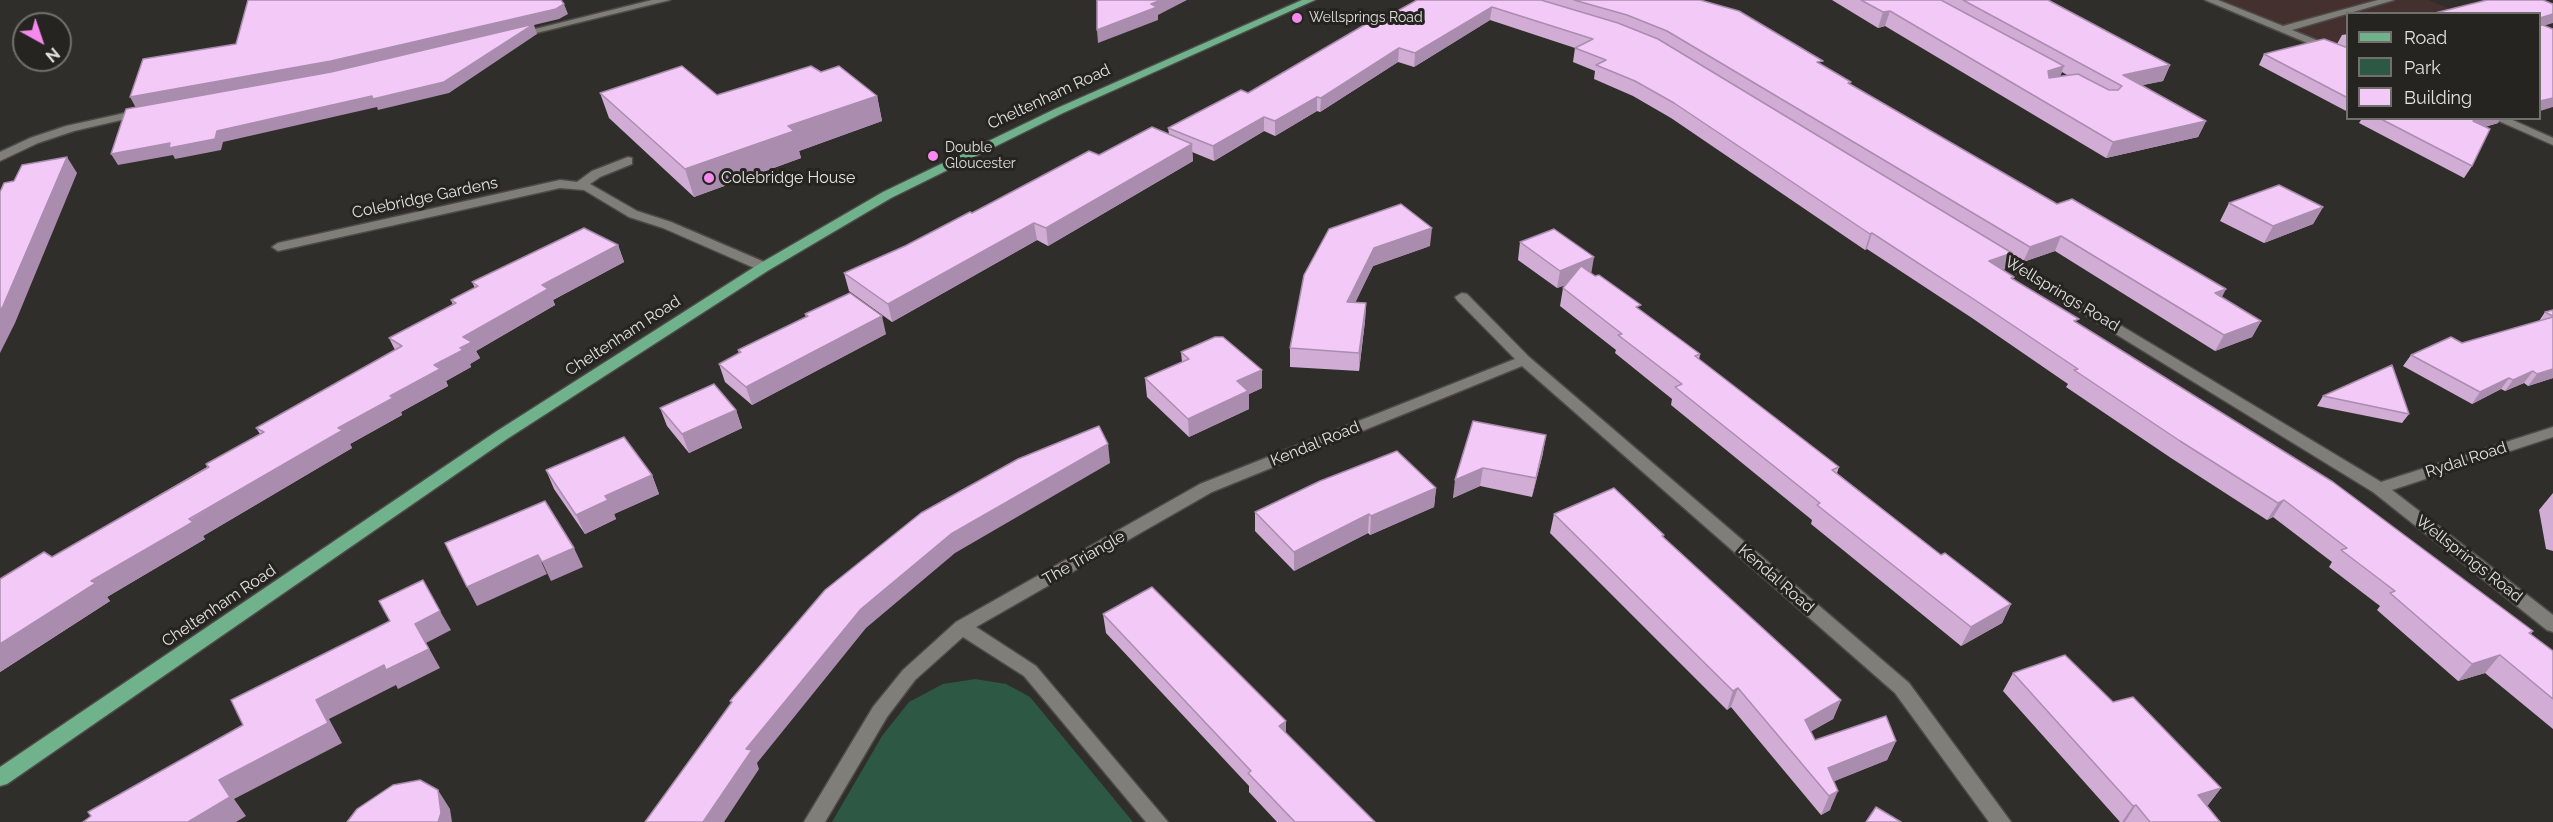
<!DOCTYPE html>
<style>
body{margin:0}
#map{position:relative;width:2553px;height:822px;overflow:hidden;background:#302e2a;font-family:Raleway,sans-serif}
canvas{display:block}
.legend{position:absolute;left:2346px;top:12px;width:195px;height:108px;box-sizing:border-box;background:#262420;border:2px solid #71706c;margin:0;padding:8px 10px;list-style:none;font-size:18px;color:#e2e1de}
.legend li{display:flex;align-items:center;gap:12px;height:30px}
.legend b{width:30px;border:2px solid #71706c}
.north{position:absolute;left:12px;top:12px;width:60px;height:60px;box-sizing:border-box;background:#262420;border:2px solid #71706c;border-radius:50%;rotate:140deg;font-size:16px;font-weight:700;line-height:24px;text-align:center;color:#e2e1de}
.north::after{content:'';display:block;margin:auto;width:21px;height:27px;background:#f689ee;clip-path:polygon(50% 0,100% 100%,50% 72%,0 100%)}
</style>
<div id="map">
<canvas width="2553" height="822"></canvas>
<ul class="legend">
<li><b style="height:8px;background:#6fb28b"></b>Road</li>
<li><b style="height:16px;background:#2d5944"></b>Park</li>
<li><b style="height:16px;background:#f3c9f8"></b>Building</li>
</ul>
<div class="north">N</div>
</div>
<script>
const ctx = document.querySelector('canvas').getContext('2d');
ctx.lineJoin = 'round';
function fill(path, color) { ctx.fillStyle = color; ctx.fill(path, 'evenodd'); }
function strokePath(path, color, width, dash) { ctx.strokeStyle = color; ctx.lineWidth = width; ctx.lineCap = dash ? 'butt' : 'round'; ctx.setLineDash(dash || []); ctx.stroke(path); }
function label(font, color, halo, rows, align = 'center') {
  ctx.font = font + ' Raleway,sans-serif'; ctx.lineWidth = 6; ctx.setLineDash([]); ctx.textBaseline = 'middle'; ctx.strokeStyle = halo; ctx.fillStyle = color; for (const [text, x, y, turn = 0] of rows) {
    ctx.save(); ctx.translate(x, y); ctx.rotate((+turn || 0) * Math.PI / 180); ctx.textAlign = isNaN(turn) ? turn : align; if (halo) ctx.strokeText(text, 0, 0); ctx.fillText(text, 0, 0); ctx.restore();
  }
}
const commercial = new Path2D(`
 M2210,0H2428L2461,13L2348,14L2347,57Z`);
const green = new Path2D(`
 M975,679L1006,684L1030,697L1133,822H832L882,736L909,702L943,684Z`);
const minor = new Path2D(`
 M652,0H670L516,38L511,35Z
 M2205,0H2218L2283,26L2378,0H2394L2292,30L2348,53V60Z
 M143,109L147,110V114L74,131L38,143L0,161V152L30,138L66,126Z
 M2492,118H2508L2553,138V145Z
 M628,157L632,158V164L600,177L590,184L637,211L671,222L769,264L771,267L769,270H759L663,228L629,217L584,190L560,188L278,251L272,247L278,243L560,180L577,182L592,171Z
 M1992,248L2381,482L2553,427V437L2392,490L2553,615V632L2547,630L2373,492L1987,255L1986,252L1987,249Z
 M1462,293L1467,294L1529,357L1909,683L2011,822H1989L1895,693L1522,366L1212,492L976,627L1036,666L1168,822H1146L1024,676L963,637L915,680L887,717L825,822H804L873,707L903,670L956,622L1200,484L1515,359L1457,300L1455,297Z`);
const major = new Path2D(`
 M1302,0H1315L1063,113L891,198L769,270L507,439L7,784L0,786V767L497,431L759,264L883,192L1055,109Z`);
const wall = new Path2D(`
 M1417,0H1700L1821,65L1850,84L2057,204L2261,321L2252,337L2215,351L2055,251L2023,262L2011,255L2005,269L2002,270L2013,279L2078,324L2533,631L2531,634L2553,651V729L2485,673L2458,681L2377,610L2380,606L2329,567L2332,562L2273,517L2267,520L2171,458L2066,387L2068,384L1972,318L1867,249L1865,250L1671,118L1633,96L1594,79L1595,71L1573,62L1575,48L1490,20L1414,67L1398,62L1320,112L1317,111L1275,136L1264,131L1214,161L1192,152L1193,161L1048,246L1037,240L892,322L849,291L844,273L905,246L972,213L1099,155L1169,134L1168,128L1248,93Z
 M1832,0H2049L2170,65L2163,81L2142,85L2206,121L2198,137L2106,158L1885,26L1878,28ZM2062,72L2067,75L2060,76Z
 M2348,34V112L2259,65L2264,54L2337,44L2342,35Z
 M821,72L877,96L882,121L799,151L801,158L694,197L609,118L600,93L717,95Z
 M2359,118H2500L2498,123L2485,127L2472,166L2464,178L2359,123L2361,120Z
 M2229,203L2323,207L2313,224L2264,243L2220,221Z
 M1520,242L1591,273L1700,354L1699,360L1839,467L1837,473L1941,555L2011,604L2002,623L1961,646L1811,524L1812,520L1671,405L1672,399L1615,353L1616,350L1560,306L1563,288L1566,285L1557,288L1518,260Z
 M618,245L624,262L553,300L555,305L476,351L480,358L470,364L471,367L446,381L448,386L401,412L402,415L350,444L352,448L203,536L205,539L107,597L110,601L0,672V579L52,557L207,467L206,464L260,434L256,428L395,350L389,338L453,305L451,300L475,288L472,282Z
 M1430,246L1373,266L1355,302L1366,303L1365,321L1359,371L1290,367V348L1304,275Z
 M2553,310V378L2528,386L2524,383L2505,391L2501,389L2472,404L2403,366L2411,355L2462,343L2539,321L2545,312Z
 M805,314L886,334L752,405L725,382L719,364L739,354L738,350L806,318Z
 M1181,352L1262,370V388L1249,394V409L1189,437L1147,397L1145,378L1182,362Z
 M2323,396L2409,414L2402,423L2317,406Z
 M660,408L736,410L742,428L689,453L667,426Z
 M1473,421L1543,453L1532,497L1480,486L1453,498Z
 M546,470L652,475L659,494L614,514L616,519L585,534L554,489Z
 M1436,488L1434,507L1370,535L1368,533L1294,571L1255,531V512Z
 M2553,493V551L2546,549L2539,510Z
 M1554,514L1664,535L1663,538L1841,700L1833,719L1811,731L1815,740L1896,741L1887,760L1834,781L1830,810L1821,815L1731,707L1727,710L1550,533Z
 M1103,614L1286,721V733L1375,822H1277L1249,792V786L1106,633Z
 M2013,673L2113,702L2221,788L2208,805L2207,806L2220,822H2120L2003,691Z`);
const shadedWall = new Path2D(`
 M1161,0H1187L1158,15V20L1098,43L1097,30Z
 M564,4L568,14L559,19L534,25L537,34L449,93L378,110L377,107L223,142L221,150L175,159L173,155L118,165L111,154L217,131L372,96L444,82L336,72L136,108L130,97Z
 M1492,7L1490,20L1414,67L1415,53Z
 M1890,11L1885,26L1878,28L1883,12Z
 M2553,14V23L2540,27V18Z
 M1399,48L1398,62L1320,112L1321,98Z
 M2170,65L2163,81L2120,90L2122,86L2123,75Z
 M2064,66L2058,82L2042,87L2048,71Z
 M877,96L882,121L799,151L801,158L694,197L685,169L788,126Z
 M1317,97V111L1275,136V121Z
 M2553,98V107L2540,111V101Z
 M1264,117V131L1214,161L1213,146Z
 M2480,118H2500L2498,123L2466,132L2473,121Z
 M2206,121L2198,137L2106,158L2113,142Z
 M1192,144L1193,161L1048,246L1046,228Z
 M67,157L77,173L15,323L0,353V311Z
 M2323,207L2313,224L2264,243L2273,226Z
 M1034,223L1037,240L892,322L888,304Z
 M1432,228L1430,246L1373,266L1347,320V302L1374,248Z
 M1872,233L1867,249L1865,250L1870,234Z
 M2061,236L2055,251L2023,262L2030,247Z
 M618,245L624,262L553,300L555,305L476,351L480,358L470,364L471,367L446,381L448,386L401,412L402,415L350,444L352,448L203,536L205,539L107,597L110,601L0,672V644L91,581L390,396L460,348L463,337L542,285Z
 M2012,253L2005,269L1983,277L1989,261Z
 M1594,257L1591,275L1557,288L1560,271Z
 M2226,289L2218,305L2215,293Z
 M1366,303L1365,321L1359,371V353Z
 M882,316L886,334L752,405L746,387Z
 M2261,321L2252,337L2215,351L2224,335Z
 M2553,369V378L2528,386L2537,374Z
 M1262,370V388L1249,394V409L1189,437L1188,419L1237,381Z
 M2533,371L2524,383L2505,391L2513,380Z
 M2509,378L2501,389L2472,404L2480,392Z
 M736,410L742,428L689,453L682,434Z
 M1546,435L1543,453L1532,497L1536,478Z
 M1108,444L1110,463L955,553L866,628L757,763L759,769L724,822H703L746,749L861,609L951,534Z
 M1483,468L1480,486L1453,498L1455,480Z
 M652,475L659,494L614,514L616,519L585,534L576,515L605,496Z
 M1436,488L1434,507L1370,535L1371,516Z
 M2284,500L2273,517L2267,520L2278,503Z
 M1369,514L1368,533L1294,571V552Z
 M574,548L583,567L551,581L542,562Z
 M538,555L547,574L477,606L467,587Z
 M2011,604L2002,623L1961,646L1971,627Z
 M440,611L451,630L426,643L440,668L398,689L396,685L329,719L342,743L234,799L246,816L236,822H188L219,780L316,700L415,624Z
 M2500,655L2485,673L2458,681L2472,664Z
 M1738,688L1731,707L1727,710L1733,691Z
 M1841,700L1833,719L1798,739L1805,720Z
 M1286,721V740L1279,726Z
 M1896,741L1887,760L1820,787L1828,768Z
 M2221,788L2208,805L2185,812L2198,795Z
 M438,790L450,809L452,822H438Z
 M1838,791L1830,810L1821,815L1829,796Z
 M2136,805L2125,822H2122L2133,806Z`);
const building = new Path2D(`
 M248,0H561L564,4L556,9L331,61L130,97L143,59L236,44Z
 M1097,0H1161L1151,4L1157,7L1097,30Z
 M1417,0H1541L1618,23L1658,39L2012,253L1989,261L2014,277L2011,278L2079,319L2074,321L2333,482L2533,631L2529,633L2553,651V699L2500,655L2472,664L2390,593L2395,591L2341,550L2347,548L2284,500L2278,503L2180,441L2074,370L2078,369L1978,302L1872,233L1870,234L1674,103L1635,81L1596,65L1606,60L1575,48L1593,39L1492,7L1415,53L1399,48L1321,98L1317,97L1275,121L1264,117L1213,146L1168,128L1241,90L1248,93L1378,17L1383,19Z
 M1574,0H1700L1739,11L1823,61L1817,62L1851,82L1848,83L2057,204L2072,199L2226,289L2215,293L2261,321L2224,335L2061,236L2030,247L1667,31L1627,15Z
 M1861,0H1941L2064,66L2048,71L2049,78L2078,74L2109,90H2118L2122,86L1963,0H2048L2170,65L2123,75L2206,121L2113,142L1890,11L1883,12Z
 M2487,0H2543L2553,4V14L2540,18V14H2431Z
 M534,24L444,82L373,99L372,96L217,131L215,139L169,148L170,143L111,154L126,109L331,72Z
 M2540,24L2553,29V98L2540,101Z
 M2324,39L2348,48V98L2264,54Z
 M682,66L717,95L811,66L821,72L839,66L877,96L788,126L794,131L685,169L600,93Z
 M2379,118H2480L2473,121L2490,129L2472,166Z
 M1152,127L1192,144L1046,228L1034,223L888,304L844,273L905,246L970,212L972,213L1089,151L1099,155Z
 M67,157L3,306L0,311V192L4,183L14,181L22,165Z
 M2279,185L2323,207L2273,226L2229,203Z
 M1401,204L1432,228L1374,248L1347,302L1366,303L1359,353L1290,348L1304,275L1329,229Z
 M584,228L618,245L542,285L548,289L463,337L472,342L460,348L463,350L434,365L440,369L390,396L393,398L338,428L343,430L189,519L193,522L91,581L96,583L0,644V579L44,552L52,557L209,467L206,464L264,432L256,428L402,346L389,338L456,303L451,300L478,286L472,282Z
 M1554,229L1594,257L1560,271L1520,242Z
 M1581,266L1595,276L1599,275L1641,305L1636,307L1700,354L1695,356L1839,467L1832,470L1941,555L1945,553L2011,604L1971,627L1817,505L1820,503L1675,387L1682,384L1618,335L1622,334L1563,288Z
 M850,293L882,316L746,387L719,364L741,352L738,350L808,316L805,314Z
 M2553,310V316L2545,312Z
 M2553,317V369L2537,374L2533,371L2513,380L2509,378L2480,392L2411,355L2451,337L2462,343Z
 M1215,337H1223L1262,370L1237,381L1248,391L1188,419L1145,378L1189,359L1181,352Z
 M2392,365L2409,414L2323,396Z
 M714,384L736,410L682,434L660,408Z
 M1473,421L1546,435L1536,478L1483,468L1455,480Z
 M1099,426L1108,444L951,534L861,609L746,749L752,750L703,822H645L732,702L730,701L825,590L921,513L1018,459Z
 M624,437L652,475L605,496L608,500L576,515L546,470Z
 M1397,451L1436,488L1371,516L1369,514L1294,552L1255,512L1320,481Z
 M1614,488L1664,535L1662,536L1841,700L1805,720L1815,740L1886,716L1896,741L1828,768L1838,791L1829,796L1738,688L1733,691L1554,514Z
 M545,501L574,548L542,562L538,555L467,587L445,543Z
 M423,580L440,611L415,624L429,649L386,670L384,665L316,700L328,723L219,780L230,797L188,822H83L91,816L88,812L243,725L231,700L390,621L379,601Z
 M1152,587L1286,721L1279,726L1375,822H1295L1248,773L1251,771L1103,614Z
 M2065,655L2113,702L2133,697L2221,788L2198,795L2220,822H2150L2136,805L2133,806L2013,673Z
 M420,780L438,790L441,813L438,822H347L357,809L393,785Z
 M1876,807L1901,822H1866Z`);
const markers = [
 [1297,18,6,"#f689ee"],
 [933,156,6,"#f689ee"],
 [709,178,6,"#f689ee"]
];
const farPoinames = [
 ["Wellsprings Road",1309,18],
 ["Double",945,148],
 ["Gloucester",945,164]
];
const streetNames = [
 ["Cheltenham Road",1049,97,-25],
 ["Colebridge Gardens",425,198,-12],
 ["Wellsprings Road",2062,294,31],
 ["Cheltenham Road",623,336,-33],
 ["Kendal Road",1315,444,-22],
 ["Rydal Road",2466,460,-18],
 ["The Triangle",1084,558,-30],
 ["Wellsprings Road",2469,559,38],
 ["Kendal Road",1776,579,41],
 ["Cheltenham Road",219,606,-34]
];
const poiNames = [
 ["Colebridge House",721,178]
];
fill(commercial, '#44302e');
fill(green, '#2d5944');
strokePath(minor, '#4d4b47', 3);
strokePath(major, '#4d4b47', 3);
fill(minor, '#807e79');
fill(major, '#6fb28b');
fill(wall, '#d1add5');
fill(shadedWall, '#aa8dae');
fill(building, '#f3c9f8');
strokePath(building, '#aa8dae', 1.5);
for (const [x, y, r, color] of markers) { const dot = new Path2D(); dot.arc(x, y, r, 0, 2 * Math.PI); ctx.fillStyle = color; ctx.fill(dot); strokePath(dot, '#262420', 2); }
label('14px', '#e2e1de', '#262420', farPoinames, 'left');
label('16px', '#e2e1de', '#262420', streetNames);
label('16px', '#e2e1de', '#262420', poiNames, 'left');
</script>
